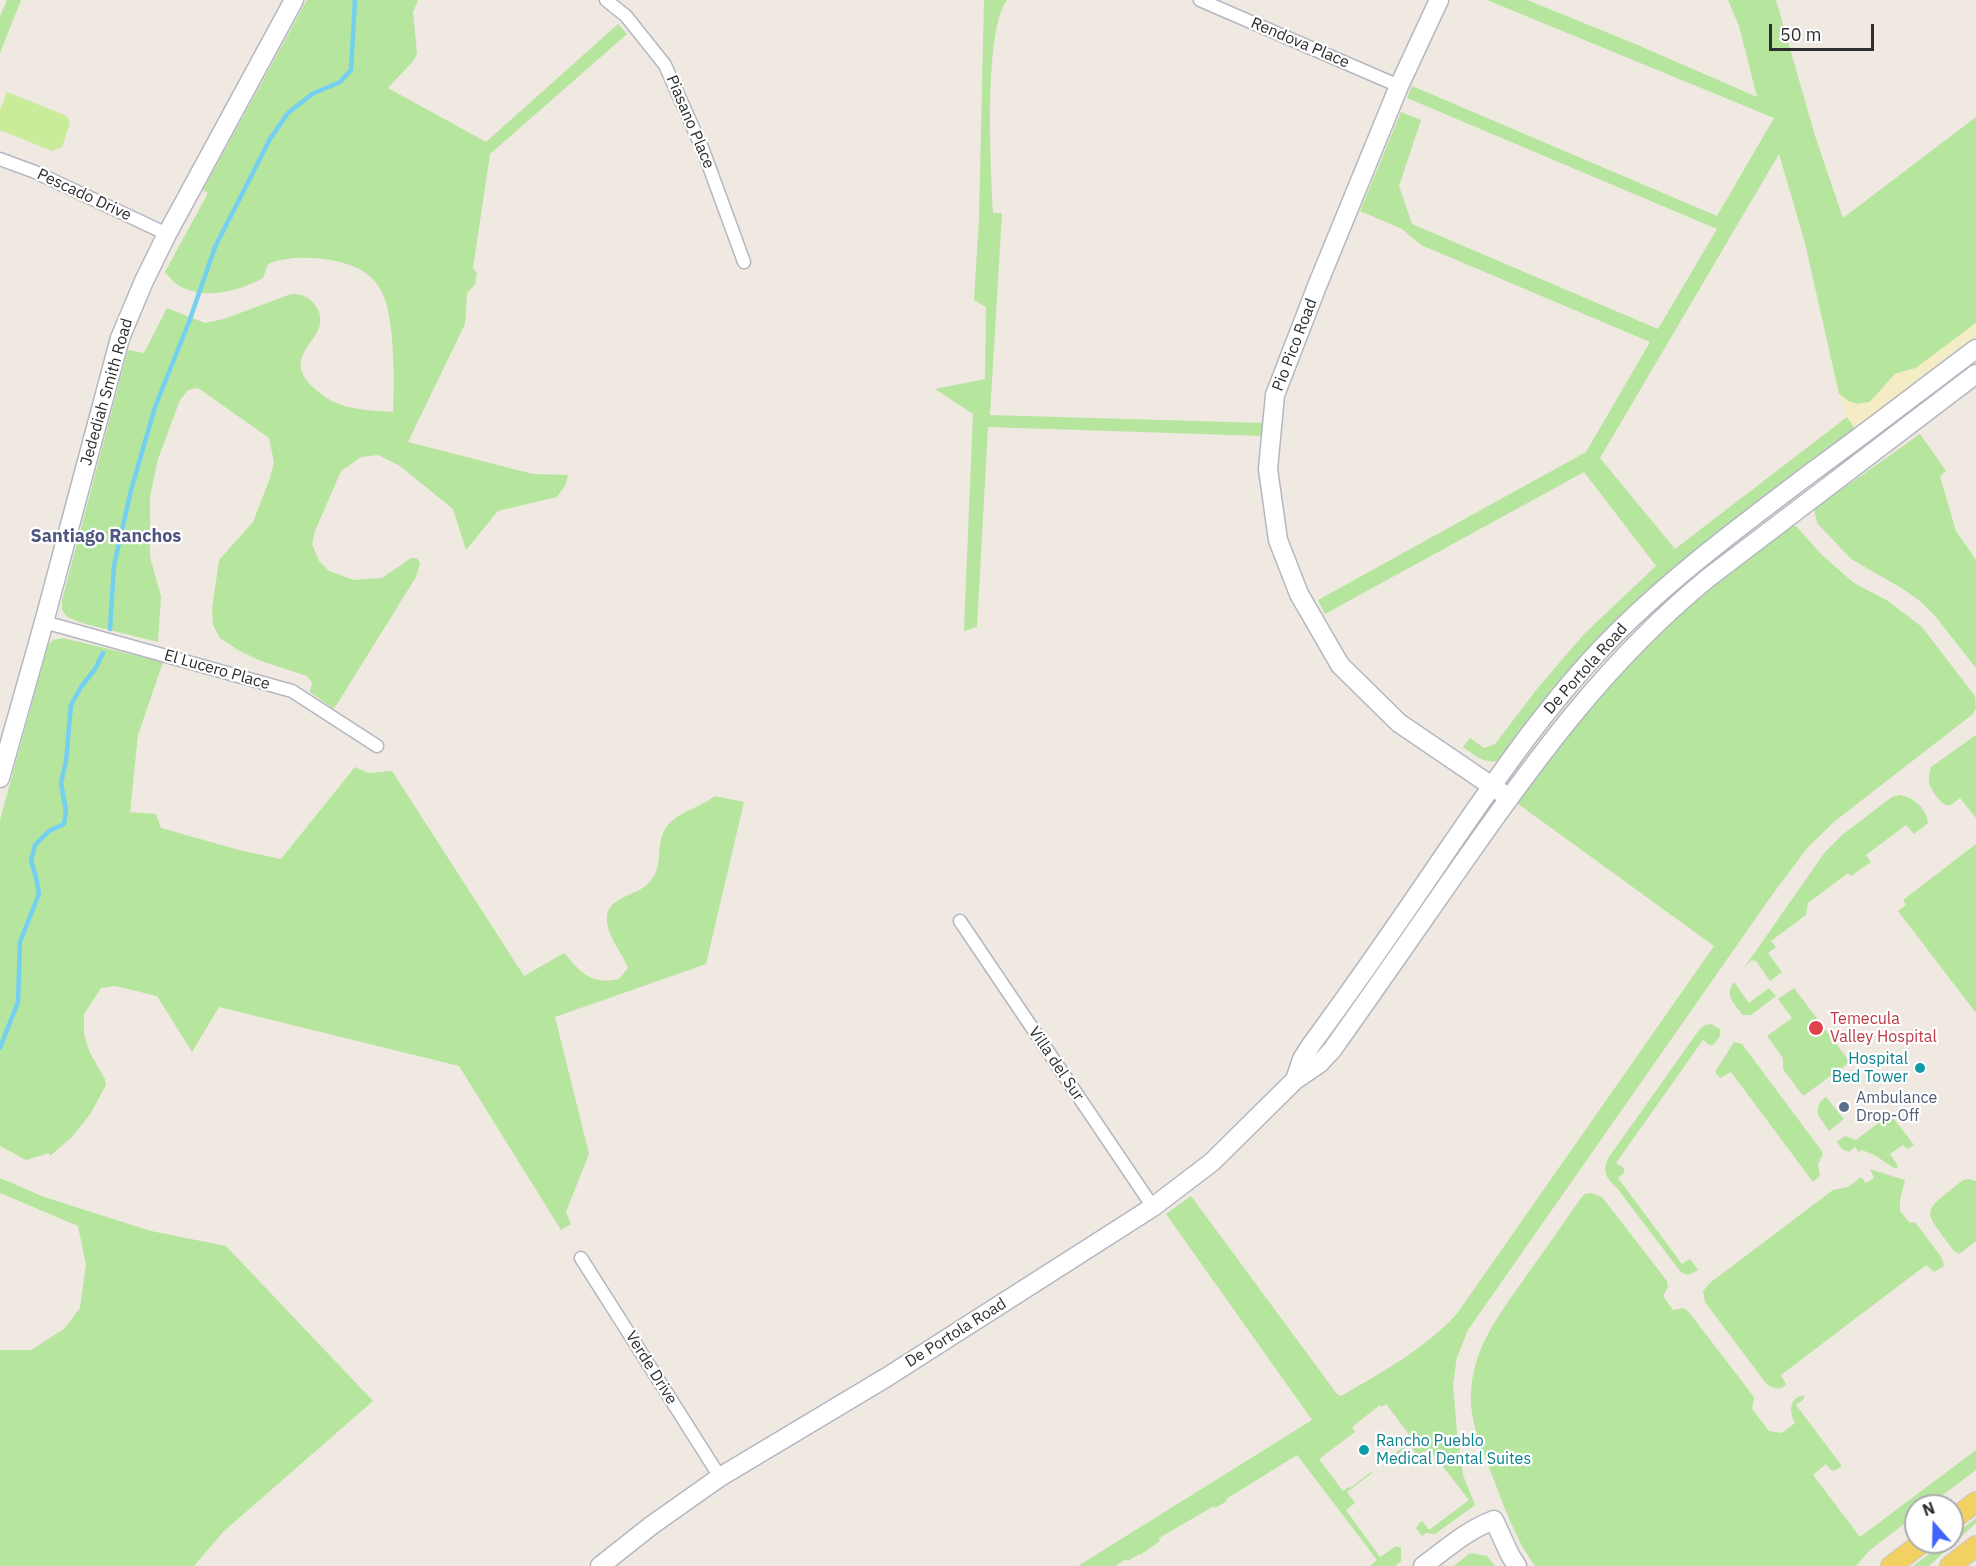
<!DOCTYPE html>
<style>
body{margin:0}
#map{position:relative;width:1976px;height:1566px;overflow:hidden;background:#efe9e1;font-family:"IBM Plex Sans",sans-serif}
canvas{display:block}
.north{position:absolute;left:1904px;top:1494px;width:60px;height:60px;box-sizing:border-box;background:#fff;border:2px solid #ababab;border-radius:50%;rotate:340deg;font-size:16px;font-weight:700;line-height:24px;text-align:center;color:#2e2e2e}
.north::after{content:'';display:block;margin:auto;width:21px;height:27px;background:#4264fb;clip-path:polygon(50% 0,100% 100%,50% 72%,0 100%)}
.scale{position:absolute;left:1769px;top:24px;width:105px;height:27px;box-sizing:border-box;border:3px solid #2e2e2e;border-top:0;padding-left:8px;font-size:18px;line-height:21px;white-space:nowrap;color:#2e2e2e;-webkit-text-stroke:4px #fff;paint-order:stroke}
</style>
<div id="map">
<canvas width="1976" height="1566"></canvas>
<div class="north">N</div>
<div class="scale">50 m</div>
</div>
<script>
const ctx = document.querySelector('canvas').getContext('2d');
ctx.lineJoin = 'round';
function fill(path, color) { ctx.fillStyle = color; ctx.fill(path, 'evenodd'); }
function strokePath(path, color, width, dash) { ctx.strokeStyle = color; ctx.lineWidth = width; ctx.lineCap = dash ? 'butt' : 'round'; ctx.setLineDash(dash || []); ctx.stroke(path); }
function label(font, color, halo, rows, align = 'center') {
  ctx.font = font + ' "IBM Plex Sans",sans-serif'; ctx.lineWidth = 4.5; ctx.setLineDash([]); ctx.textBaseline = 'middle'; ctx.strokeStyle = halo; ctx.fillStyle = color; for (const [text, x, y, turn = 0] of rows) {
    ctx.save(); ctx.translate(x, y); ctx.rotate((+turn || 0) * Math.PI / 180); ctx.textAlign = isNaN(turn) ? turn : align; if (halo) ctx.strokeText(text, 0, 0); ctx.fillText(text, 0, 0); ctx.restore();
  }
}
const green = new Path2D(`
 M7,0H21L0,53V16Z
 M307,0H418L413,12L417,53L414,60L388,88L486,142L618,24L627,34L490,154L473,268L477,273L475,285L467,293L465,324L408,442L533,474L568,475L566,484L557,497L498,511L466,550L453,509L400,466L378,455L361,457L341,471L315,531L312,544L319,561L329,571L354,580L382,578L411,558H417L420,564L416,577L334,709L310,692L312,683L307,676L261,661L238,650L220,638L213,625L212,609L219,560L253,522L270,478L274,462L269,438L198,388L188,390L180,400L158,459L150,497V557L161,596L158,642L85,624L67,617L62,610V600L128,350L144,353L167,308L205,323L224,319L291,294C301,294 309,296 315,305C334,332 297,344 301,369C304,384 328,401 342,405C355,410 379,411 393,412C394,387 394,363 392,338C388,294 380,269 331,260C311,257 287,256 268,264L263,278C239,291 204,301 178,285C173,282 169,276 165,272L208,193L203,190Z
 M984,0H1007C983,32 991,169 993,213H1002L990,415L1264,423L1263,436L988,427L977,627L964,631L973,414L935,389L985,379L986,307L974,300L979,219Z
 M1487,0H1527L1633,43L1757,97L1739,26L1728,0H1776L1816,139L1843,218L1976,117V323L1916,368L1895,374L1870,402L1858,404L1850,402L1839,394L1805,243L1779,154L1600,458L1675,549L1847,417L1857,431L1753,508L1501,760C1485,765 1476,756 1463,747L1470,738L1484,748L1495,744L1537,689L1584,634L1656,566L1584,472L1325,614L1318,600L1586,452L1650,342L1421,245L1402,229L1360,211L1401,112L1421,120L1399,186L1412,224L1658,329L1717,229L1407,98L1412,86L1717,216L1774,118Z
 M1920,434L1946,471L1940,476L1956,531L1976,560V668L1935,616L1920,601L1903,589L1851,559L1817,523L1814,509Z
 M1792,526H1796L1822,555L1854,583L1888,601L1922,627L1975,696L1976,708L1973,714L1835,821L1808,847L1772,895L1468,1330L1457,1357L1453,1384L1457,1433L1463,1475L1475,1505L1435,1534L1426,1533L1422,1536L1416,1528L1420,1522H1423L1429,1530L1469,1500L1429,1449L1417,1455L1410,1445L1386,1463L1385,1461L1410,1442L1409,1439L1411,1437L1386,1404L1382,1407L1380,1405L1352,1427L1355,1432L1319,1459L1343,1491L1348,1487L1350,1488L1371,1472L1372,1473L1347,1492L1355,1503L1346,1510L1380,1557L1396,1546L1401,1548V1561L1395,1566H1370L1377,1560L1297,1455L1226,1499L1227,1501L1215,1508L1214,1506L1159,1538L1160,1541L1140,1555L1139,1554L1128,1561L1126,1559L1115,1566H1078L1312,1420L1166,1214L1191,1196L1337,1394L1341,1396C1381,1373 1424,1349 1456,1315L1714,946L1514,801L1575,720L1642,650L1702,595Z
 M63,638L163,662L138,735L130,812L156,814L161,828L239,850L281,859L355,767L368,773L392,771L524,976L564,953C582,973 590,985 619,979L628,968C622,952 606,935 607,918C607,899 632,896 644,887C668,870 652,844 668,825C679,812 701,807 715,796L744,802L706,964L555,1017L589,1154L566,1212L571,1224L561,1230L459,1066L219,1007L192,1052L157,996L115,986L101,988L84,1014V1034L89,1051L105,1079L106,1085L91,1113L72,1137L50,1156L49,1153L26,1160L0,1146V820L48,645L53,640Z
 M1976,735V818L1960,798C1956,801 1951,806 1947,805C1940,804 1930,788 1929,782C1928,776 1930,772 1931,767Z
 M1899,795C1913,797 1927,808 1928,823L1914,834L1906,825L1866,855L1871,862L1851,876L1848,873L1808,903L1806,915L1771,941L1776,947L1768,953L1782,972L1770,981L1756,961L1752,960L1744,968L1825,852L1842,835L1892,797Z
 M1976,844V1013L1898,911L1906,905L1903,900Z
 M1734,982L1749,1003L1769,988L1776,996L1751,1015H1743C1734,1003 1724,996 1734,982Z
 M1794,988L1850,1062L1803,1096L1783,1069V1058L1767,1036L1792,1018L1778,999Z
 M1711,1024L1720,1029C1722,1036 1717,1040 1713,1045H1710L1703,1040L1616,1163L1624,1168V1173L1618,1178L1682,1264L1690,1259L1698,1270C1691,1274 1687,1277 1680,1271L1617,1188C1605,1177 1602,1171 1609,1157L1699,1030L1705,1025Z
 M1734,1042L1742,1044L1821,1150L1823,1154L1818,1164L1820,1176L1813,1182L1731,1072L1720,1078L1715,1072Z
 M1826,1097L1844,1119L1829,1131L1818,1115C1817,1107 1819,1101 1826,1097Z
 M1890,1114L1914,1145L1907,1149L1903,1145L1890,1154L1898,1166L1897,1168H1894L1876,1156L1862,1150L1859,1152L1855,1147L1849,1152L1842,1149L1837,1142L1845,1136L1856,1140Z
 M1870,1169L1905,1180L1900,1200V1211L1910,1223L1915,1222L1942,1258L1944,1266L1934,1272L1926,1265L1781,1375L1786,1384C1780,1392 1771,1388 1765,1382L1705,1302L1703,1291L1711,1282L1833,1190L1848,1187L1861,1177L1866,1183L1874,1178Z
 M0,1178L44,1197L151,1231L226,1246L373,1401L223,1532L194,1566H0V1350H31L64,1329L80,1308L86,1265L78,1226L0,1193Z
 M1969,1179L1976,1181V1241L1959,1254L1954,1251C1922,1207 1920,1215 1963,1180Z
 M1591,1193L1602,1197L1667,1281L1668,1287L1663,1296L1673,1310L1683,1308L1688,1311L1754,1397L1752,1409L1769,1431L1782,1433L1795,1423C1789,1411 1789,1398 1804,1395V1399L1796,1405L1842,1466L1834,1471L1831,1470L1826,1464L1813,1475L1860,1537L1976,1450V1470L1928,1506H1916V1515L1870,1550L1856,1566H1535C1515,1539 1504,1506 1492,1475C1482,1449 1469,1420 1471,1391C1474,1343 1505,1307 1531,1269C1548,1246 1564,1222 1581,1198L1585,1194Z
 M1976,1518V1523L1929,1566H1913L1945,1542H1952V1537Z
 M1470,1553L1487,1556L1495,1566H1454Z`);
const sand = new Path2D(`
 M1976,323V336L1857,431L1847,417L1839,394L1850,402L1858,404L1870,402L1895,374L1916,368Z`);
const pitch = new Path2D(`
 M7,92L67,116L70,123L62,147L52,151L0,130V110Z`);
const stream = new Path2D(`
 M110,629L114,566L131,490L155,407L189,322L215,247L270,139L288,113L312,94L340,82L351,70L355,0
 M0,1048L18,1002L20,942L39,894L36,877L31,861L35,845L49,831L64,824L66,811L61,783L66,761L71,705L81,687L95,669L103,653`);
const street = new Path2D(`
 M606,0L626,16L665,65L703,150L744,262
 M1200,0L1399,86
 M0,159L35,172L167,234
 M44,622L292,691L377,746
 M960,921L1153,1207
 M581,1258L720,1477`);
const secondary = new Path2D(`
 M1439,0L1399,86L1317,286L1275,395L1268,469L1278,540L1299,594L1340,665L1399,723L1502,793
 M0,778L44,622L120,338L144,281L167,234L294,0
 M1295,1080L1302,1059L1311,1045C1359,980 1405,913 1451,845C1497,778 1543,711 1599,651C1662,584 1738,528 1812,472C1867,432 1921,390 1976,349
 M600,1566L652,1525L720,1477L887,1377L1153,1207L1212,1162L1295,1080L1320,1063L1332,1050C1377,987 1421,923 1465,860C1538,756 1608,660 1708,578L1976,374
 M1423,1566C1446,1549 1467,1530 1494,1520L1510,1555L1517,1566`);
const primary = new Path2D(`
 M1952,1520L1976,1502
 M1891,1566L1923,1542
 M1950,1566L1976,1546`);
const markers = [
 [1816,1028,8,"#e0444e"],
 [1920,1068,6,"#0f9aa8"],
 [1844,1107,6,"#5c6f8a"],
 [1364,1450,6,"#0f9aa8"]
];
const streetNames = [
 ["Rendova Place",1300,43,23],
 ["Piasano Place",690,122,67],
 ["Pescado Drive",84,195,25],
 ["Pio Pico Road",1295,345,-69],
 ["Jedediah Smith Road",107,392,-74],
 ["De Portola Road",1586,669,-48],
 ["El Lucero Place",217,670,16],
 ["Villa del Sur",1056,1064,56],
 ["De Portola Road",956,1333,-32],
 ["Verde Drive",651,1368,58]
];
const healthNames = [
 ["Temecula",1830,1019],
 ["Valley Hospital",1830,1037]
];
const cultureNames = [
 ["Hospital",1908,1059],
 ["Bed Tower",1908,1077],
 ["Rancho Pueblo",1376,1441,"left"],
 ["Medical Dental Suites",1376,1459,"left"]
];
const serviceNames = [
 ["Ambulance",1856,1098],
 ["Drop-Off",1856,1116]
];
const neighbourhoodNames = [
 ["Santiago Ranchos",106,537]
];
fill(green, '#b6e59e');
fill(sand, '#f3ecc5');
fill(pitch, '#c9ec9a');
strokePath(stream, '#75cff0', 4.5);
strokePath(street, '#b4b7c1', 15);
strokePath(secondary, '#b4b7c1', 21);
strokePath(primary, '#c9c9c9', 22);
strokePath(street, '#fff', 12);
strokePath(secondary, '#fff', 18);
strokePath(primary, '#f2d163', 20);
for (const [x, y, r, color] of markers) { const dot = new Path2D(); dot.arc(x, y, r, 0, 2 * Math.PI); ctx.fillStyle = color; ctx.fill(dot); strokePath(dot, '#fff', 2); }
label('16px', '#2e2e2e', '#fff', streetNames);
label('16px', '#be3a42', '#fff', healthNames, 'left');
label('16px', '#0d838f', '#fff', cultureNames, 'right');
label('16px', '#4e5e75', '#fff', serviceNames, 'left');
label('bold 18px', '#4d5680', '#fff', neighbourhoodNames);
</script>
